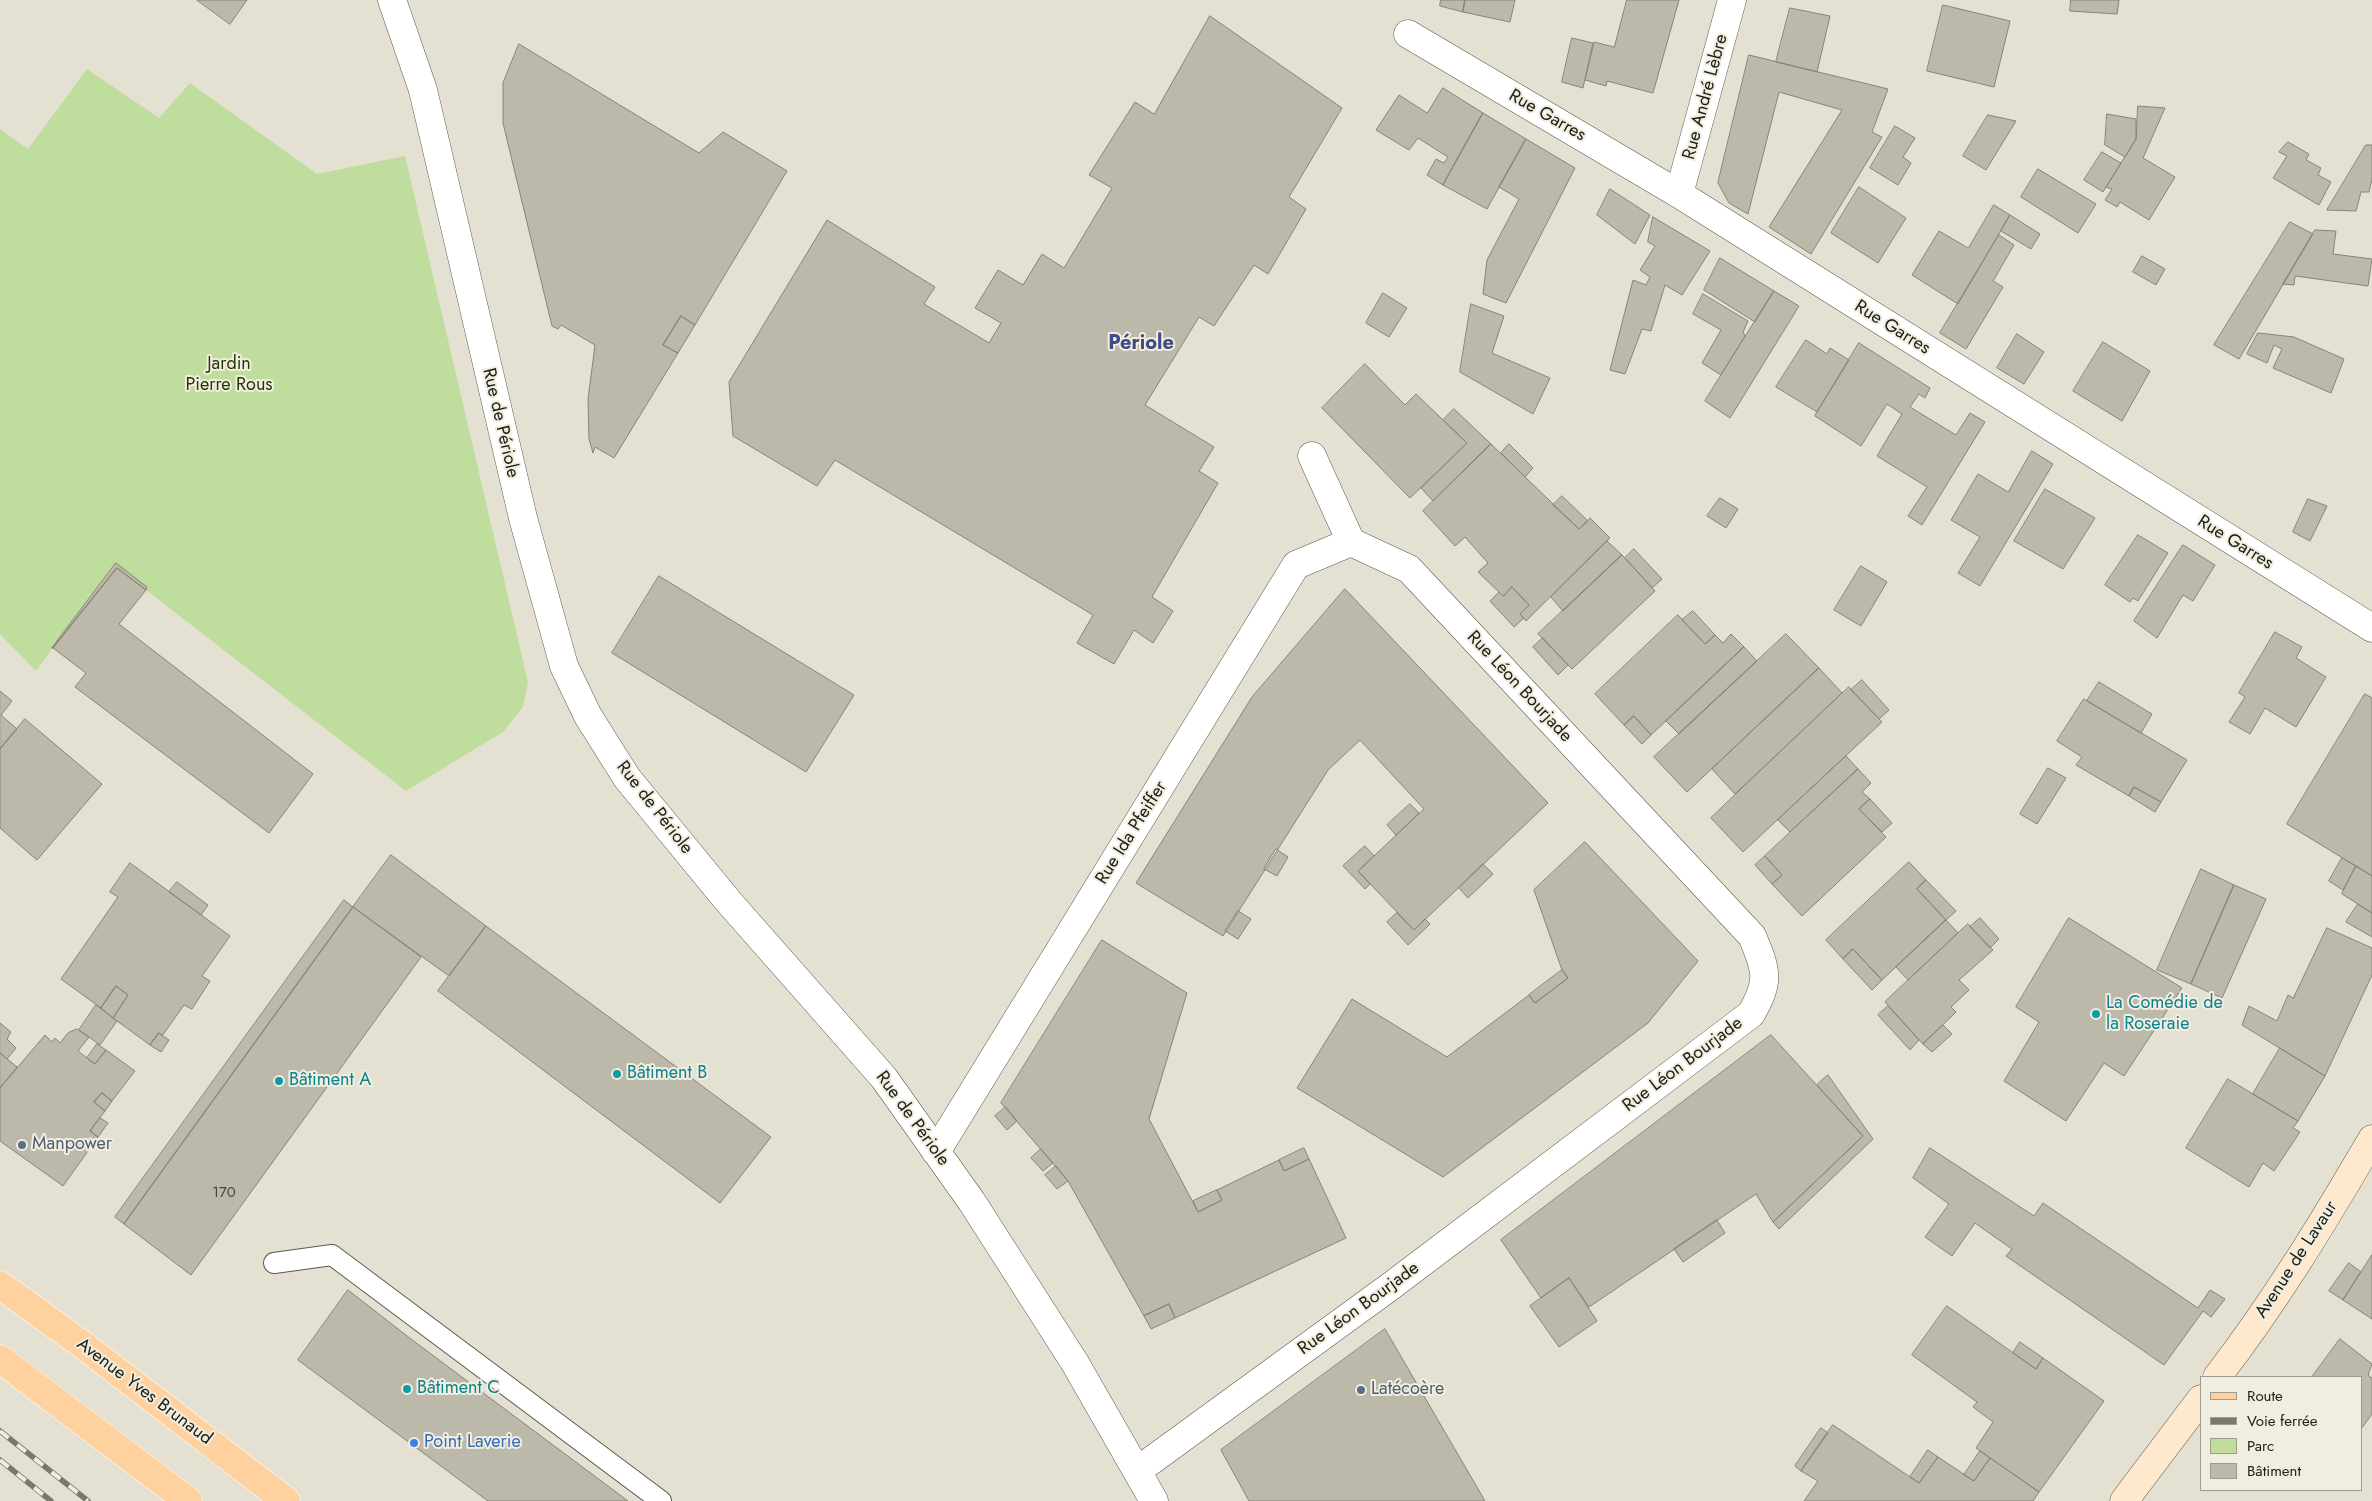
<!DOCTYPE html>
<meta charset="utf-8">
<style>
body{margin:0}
#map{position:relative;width:2372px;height:1501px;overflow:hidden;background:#e4e1d2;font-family:Jost,sans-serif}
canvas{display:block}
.legend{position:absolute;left:2200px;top:1376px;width:162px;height:115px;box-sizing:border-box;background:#f1eedf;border:1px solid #9d9c90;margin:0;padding:6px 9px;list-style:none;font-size:15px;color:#20201a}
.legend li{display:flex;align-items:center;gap:10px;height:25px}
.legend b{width:25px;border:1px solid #9d9c90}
</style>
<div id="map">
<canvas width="2372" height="1501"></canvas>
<ul class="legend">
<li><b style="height:6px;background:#fed19e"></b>Route</li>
<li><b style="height:6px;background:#79786e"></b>Voie ferrée</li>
<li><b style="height:14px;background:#bfde9d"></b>Parc</li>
<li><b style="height:14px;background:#bcb9aa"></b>Bâtiment</li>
</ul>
</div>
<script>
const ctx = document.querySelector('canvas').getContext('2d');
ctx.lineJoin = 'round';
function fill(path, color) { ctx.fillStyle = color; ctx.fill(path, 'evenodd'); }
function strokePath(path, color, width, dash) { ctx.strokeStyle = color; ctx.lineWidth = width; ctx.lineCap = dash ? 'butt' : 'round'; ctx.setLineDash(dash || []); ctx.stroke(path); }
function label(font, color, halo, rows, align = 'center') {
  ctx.font = font + ' Jost,sans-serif'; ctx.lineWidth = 4; ctx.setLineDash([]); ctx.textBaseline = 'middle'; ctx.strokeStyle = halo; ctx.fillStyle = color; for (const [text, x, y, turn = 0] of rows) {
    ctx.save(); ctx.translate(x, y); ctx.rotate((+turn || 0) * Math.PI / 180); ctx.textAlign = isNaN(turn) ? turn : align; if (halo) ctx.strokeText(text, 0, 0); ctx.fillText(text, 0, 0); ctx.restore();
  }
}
const green = new Path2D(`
 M87,69L159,118L190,83L317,174L405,156L528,682L523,707L503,732L406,791L146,590L116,563L36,671L0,634V129L28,149Z`);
const building = new Path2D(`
 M197,0H247L230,24Z
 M1441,0H1465L1463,12L1440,6Z
 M1465,0H1515L1510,22L1463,12Z
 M1627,0H1679L1653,93L1607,81L1606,86L1585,80L1594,42L1614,47Z
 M2071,0H2119L2117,14L2070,11Z
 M1943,5L2010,21L1994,87L1927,71Z
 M1790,8L1830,16L1817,72L1776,62Z
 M1210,16L1342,108L1289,197L1306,209L1268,274L1254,265L1214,326L1199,317L1145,405L1214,447L1199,471L1218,483L1152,597L1173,611L1153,643L1134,630L1114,664L1077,643L1093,615L835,460L817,486L733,436L729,382L827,220L935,287L924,304L989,343L1001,323L975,308L998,270L1023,285L1042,254L1064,268L1112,188L1089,175L1135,102L1154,114Z
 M1572,38L1593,43L1583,88L1562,82Z
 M519,44L699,153L723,132L787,171L695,325L681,316L663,345L678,353L614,458L595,447L593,453L589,439L588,399L595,345L561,325L558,329L552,326L503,123V83Z
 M1749,55L1888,89L1872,132L1882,137L1811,254L1769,227L1842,110L1779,92L1748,214L1729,203L1718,183Z
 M1443,88L1483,113L1443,185L1427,175L1436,159L1444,163L1448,157L1418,138L1409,150L1376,130L1399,95L1427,113Z
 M2138,106L2165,108L2143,158L2175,177L2149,220L2120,202L2117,207L2105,200L2112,189L2106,187L2136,139Z
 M1483,113L1526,139L1487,209L1443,185Z
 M2107,114L2136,119V139L2125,157L2105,145Z
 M1988,115L2016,121L1986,170L1963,156Z
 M1895,126L1915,138L1903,157L1911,163L1898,185L1870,168Z
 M1526,139L1575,168L1506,303L1483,294L1487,260L1519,199L1499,187Z
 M2288,142L2309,154L2306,160L2321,168L2318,175L2331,182L2319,205L2273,178L2287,156L2279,152Z
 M2366,145H2372V179L2369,192H2361L2356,211L2327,210Z
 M2102,152L2121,163L2103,192L2084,180Z
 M2038,169L2096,204L2078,233L2021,197Z
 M1859,187L1906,218L1878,263L1831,233Z
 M1610,189L1650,215L1635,244L1597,215Z
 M1994,205L2010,215L1958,304L1912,275L1939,231L1968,248Z
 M2010,215L2040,234L2031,249L2001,231Z
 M1653,217L1710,251L1682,295L1665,285L1651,331L1642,329L1625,374L1610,370L1633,280L1646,285L1650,277L1640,270L1655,246L1648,242Z
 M2290,222L2313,234L2239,359L2214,345Z
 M2315,230L2336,231L2333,254L2372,259L2368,286L2295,276L2294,285L2283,284Z
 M1999,235L2014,245L1993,281L2003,287L1966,349L1940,333Z
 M2142,256L2165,269L2156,285L2133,272Z
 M1720,258L1774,291L1755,322L1704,290Z
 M1774,291L1799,306L1730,418L1705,401Z
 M1383,293L1407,308L1389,337L1366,323Z
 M1703,294L1748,321L1743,332L1745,336L1721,375L1702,363L1721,330L1693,314Z
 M1471,304L1504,316L1492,353L1550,378L1533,414L1460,372Z
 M681,316L695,325L678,353L663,345Z
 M2258,333L2294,337L2344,359L2331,393L2273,368L2282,349L2274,345L2267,363L2247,354Z
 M2017,334L2044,352L2024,384L1997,368Z
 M1806,340L1827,354L1830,348L1849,360L1817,412L1776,387Z
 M2103,342L2150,371L2122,421L2073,391Z
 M1859,343L1930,388L1925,398L1919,394L1910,407L1956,435L1970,413L1985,422L1922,525L1908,516L1927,487L1877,456L1902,414L1887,404L1861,446L1815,416Z
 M1365,364L1405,405L1416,394L1467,443L1410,498L1322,408Z
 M1454,409L1491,444L1433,501L1421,488L1467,443L1443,420Z
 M1491,444L1579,529L1590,518L1610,538L1526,621L1520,614L1529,605L1512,587L1503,596L1478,572L1488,563L1465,537L1455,546L1423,511Z
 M1509,444L1533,468L1525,477L1501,453Z
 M2032,451L2053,464L1980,586L1958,573L1980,537L1951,520L1978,474L2008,492Z
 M2045,489L2095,518L2063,569L2014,541Z
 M1562,496L1588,521L1579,529L1553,505Z
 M1720,498L1738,509L1726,528L1707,516Z
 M2308,499L2327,506L2310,541L2293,532Z
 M2138,535L2168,553L2138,601L2133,598L2130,602L2105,585Z
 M1607,541L1622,555L1563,611L1551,597Z
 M2183,545L2215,565L2193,601L2183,595L2157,638L2134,621Z
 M1634,549L1662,579L1652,588L1625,558Z
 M1622,555L1655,591L1572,669L1538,634Z
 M116,563L147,587L146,590L117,568L53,648H52Z
 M1861,566L1887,582L1861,626L1834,610Z
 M117,568L146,590L119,624L313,774L269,833L75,687L86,673L53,648Z
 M659,576L854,695L806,772L612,653Z
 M1512,587L1529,605L1520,614L1524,618L1514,627L1490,601L1499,592L1503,596Z
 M1345,589L1548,803L1414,930L1358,871L1424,809L1360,740L1328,770L1223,936L1136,883L1252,697Z
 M1693,611L1715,635L1705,644L1682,620Z
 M1678,615L1705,644L1715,635L1723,643L1731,634L1744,647L1651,735L1634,716L1624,725L1595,694Z
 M2275,632L2302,647L2296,658L2326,677L2296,727L2265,708L2250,734L2229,722L2245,697L2239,693Z
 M1786,634L1819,668L1687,792L1654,757Z
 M1543,638L1568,665L1558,675L1533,647Z
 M1744,647L1757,661L1679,734L1666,721Z
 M1819,668L1842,693L1735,794L1712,769Z
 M1862,680L1889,710L1879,719L1851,690Z
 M2099,682L2152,714L2141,733L2087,701Z
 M1849,687L1882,722L1743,852L1711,818Z
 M0,691L12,701L1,715L17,729L0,749Z
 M2365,694L2372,698V876L2287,824Z
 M2084,699L2187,760L2161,802L2134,787L2129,796L2076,765L2082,757L2057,741Z
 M1634,716L1651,735L1642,744L1624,725Z
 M25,719L102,784L37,860L0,828V749Z
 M1846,756L1858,769L1790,832L1778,820Z
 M2048,768L2066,778L2037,824L2020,814Z
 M1858,769L1871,783L1862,792L1870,799L1859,809L1886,837L1802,916L1772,884L1782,875L1765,856Z
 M2134,787L2161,802L2155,812L2129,796Z
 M1870,799L1892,823L1882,832L1859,809Z
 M1410,804L1419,813L1396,835L1387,825Z
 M1585,842L1698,961L1648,1023L1443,1177L1297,1088L1352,999L1447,1057L1529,995L1535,1003L1568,978L1562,970L1534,890Z
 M1365,846L1374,856L1358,871L1370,884L1365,889L1343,866Z
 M1276,849L1288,857L1277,876L1264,869Z
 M391,855L486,926L449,976L353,907Z
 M1765,856L1782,875L1772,884L1755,865Z
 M2342,858L2356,866L2343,890L2329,881Z
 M1909,862L1926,880L1917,889L1946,920L1882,980L1853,949L1843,959L1826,940Z
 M130,863L230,936L202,976L210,981L192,1009L184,1005L162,1036L159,1033L150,1045L113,1018L128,995L116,986L101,1008L61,979L118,897L110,892Z
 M1483,864L1493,874L1468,898L1459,888Z
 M2356,866L2372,876V913L2342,894Z
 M2201,869L2234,885L2191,984L2157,970Z
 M1926,880L1956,911L1946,920L1917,889Z
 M177,882L208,905L201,915L169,892Z
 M2234,885L2266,899L2222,998L2191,984Z
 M344,900L353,907L124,1224L115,1217Z
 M2358,904L2372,913V937L2346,922Z
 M353,907L421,957L191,1275L124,1224Z
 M1238,911L1251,919L1238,939L1225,931Z
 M1397,913L1414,930L1425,919L1430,924L1408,945L1387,922Z
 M1980,918L1999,939L1990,948L1970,927Z
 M2069,918L2182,988L2124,1076L2104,1063L2066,1121L2004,1081L2039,1022L2016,1007Z
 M1946,920L1958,933L1908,980L1896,967Z
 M1968,924L1993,950L1959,980L1969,990L1951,1007L1956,1012L1923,1044L1885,1002Z
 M486,926L771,1137L720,1203L438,991Z
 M2327,928L2372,948V975L2325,1076L2242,1025L2249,1006L2277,1021L2288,995L2293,998Z
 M1102,940L1187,993L1149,1119L1198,1212L1222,1200L1217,1190L1279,1160L1284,1171L1309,1159L1346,1238L1175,1318L1169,1304L1144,1316L1068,1181L1001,1103Z
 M1853,949L1882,980L1872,990L1843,959Z
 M1562,970L1568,978L1535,1003L1529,995Z
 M116,986L128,995L113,1018L101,1008Z
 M96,1005L117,1021L100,1045L79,1030Z
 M1888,1006L1919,1040L1910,1050L1878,1015Z
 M0,1023L11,1032L7,1039L16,1048L7,1059L0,1053Z
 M1943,1025L1952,1034L1932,1052L1923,1044Z
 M77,1029L89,1037L78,1051L87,1058L95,1064L106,1050L135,1071L112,1101L102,1093L94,1102L105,1111L90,1131L98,1137L63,1186L0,1141V1088L45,1035L52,1042L55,1038L60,1043L68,1033Z
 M159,1033L169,1040L161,1052L150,1045Z
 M1771,1035L1863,1136L1773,1222L1756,1194L1589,1307L1569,1278L1541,1298L1501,1240Z
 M97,1044L106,1050L95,1064L87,1058Z
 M2280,1048L2325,1076L2298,1121L2253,1094Z
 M0,1053L17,1067L0,1088Z
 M1828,1075L1873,1139L1779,1229L1773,1222L1863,1136L1817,1085Z
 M2228,1079L2298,1121L2293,1128L2300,1132L2274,1171L2263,1163L2249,1187L2186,1148Z
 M102,1093L112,1101L105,1111L94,1102Z
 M1006,1107L1017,1121L1007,1130L995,1116Z
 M100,1118L108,1123L98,1137L90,1131Z
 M1304,1148L1309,1159L1284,1171L1279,1160Z
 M1930,1148L2034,1216L2043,1203L2198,1308L2210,1290L2225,1299L2211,1317L2203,1311L2164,1365L2006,1256L2012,1249L1975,1223L1952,1256L1925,1237L1949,1204L1913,1178Z
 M1041,1149L1053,1163L1043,1171L1031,1158Z
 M1056,1166L1068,1181L1057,1189L1045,1175Z
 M1217,1190L1222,1200L1198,1212L1193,1201Z
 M1717,1220L1725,1233L1683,1262L1674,1249Z
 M2372,1255V1319L2343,1300Z
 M2349,1263L2361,1272L2343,1300L2329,1291Z
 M1569,1278L1597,1321L1559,1347L1530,1306Z
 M348,1290L411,1339L628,1501H488L298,1360Z
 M1169,1304L1175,1318L1151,1329L1144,1316Z
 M1947,1306L2036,1369L2043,1358L2104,1401L2039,1492L1976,1448L1993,1422L1973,1407L1977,1402L1912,1355Z
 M1385,1329L1485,1501H1249L1221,1450Z
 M2340,1339L2372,1364L2368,1375L2372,1378V1414L2361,1429V1377H2312Z
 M2020,1342L2043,1358L2036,1369L2013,1353Z
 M1833,1425L1919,1483L1938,1457L1974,1481L1990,1458L2039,1492L2033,1501H1804L1818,1481L1801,1471Z
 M1821,1428L1828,1433L1801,1471L1795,1466Z
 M1928,1450L1938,1457L1919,1483L1910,1477Z
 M1980,1451L1990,1458L1974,1481L1964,1475Z`);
const lane = new Path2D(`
 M274,1263L332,1255L661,1501`);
const street = new Path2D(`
 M392,0L423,90L523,518L564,666L588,716L627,778L728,901L884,1078L972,1202L1075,1363L1154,1501
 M1408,34L1679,194L2372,628
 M1679,194L1732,0
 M936,1152L1296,565L1351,542
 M1137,1471L1391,1286L1751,1014C1770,981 1767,971 1752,936L1409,569L1351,542L1312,456`);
const secondary = new Path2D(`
 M2217,1377C2275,1302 2324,1221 2372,1139
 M2124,1501L2201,1399`);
const primary = new Path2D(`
 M0,1285L83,1345L286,1501
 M0,1359L188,1501`);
const rail = new Path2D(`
 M0,1431L88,1501
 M0,1460L51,1501`);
const markers = [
 [2096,1014,5,"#0f9aa8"],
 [617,1074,5,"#0f9aa8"],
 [279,1081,5,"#0f9aa8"],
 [22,1145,5,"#5c6f8a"],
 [407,1389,5,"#0f9aa8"],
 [1361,1390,5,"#5c6f8a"],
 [414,1443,5,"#3f7fe0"]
];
const numberNames = [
 ["170",224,1193]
];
const streetNames = [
 ["Rue André Lèbre",1706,97,-75],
 ["Rue Garres",1547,116,30],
 ["Rue Garres",1892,328,32],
 ["Rue de Périole",500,423,77],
 ["Rue Garres",2235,543,32],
 ["Rue Léon Bourjade",1519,687,47],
 ["Rue de Périole",654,808,52],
 ["Rue Ida Pfeiffer",1132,833,-58],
 ["Rue Léon Bourjade",1683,1065,-37],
 ["Rue de Périole",912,1119,54],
 ["Avenue de Lavaur",2297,1260,-57],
 ["Rue Léon Bourjade",1359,1309,-36],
 ["Avenue Yves Brunaud",144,1392,37]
];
const parkNames = [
 ["Jardin",229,365],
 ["Pierre Rous",229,386]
];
const cultureNames = [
 ["La Comédie de",2106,1004],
 ["la Roseraie",2106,1025],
 ["Bâtiment B",627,1074],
 ["Bâtiment A",289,1081],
 ["Bâtiment C",417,1389]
];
const serviceNames = [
 ["Manpower",32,1145],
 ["Latécoère",1371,1390]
];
const shopNames = [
 ["Point Laverie",424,1443]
];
const quarterNames = [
 ["Périole",1141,344]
];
fill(green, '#bfde9d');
fill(building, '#bcb9aa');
strokePath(building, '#868475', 1);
strokePath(lane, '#5c5a4c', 22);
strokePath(street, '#5c5a4c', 29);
strokePath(secondary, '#5c5a4c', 29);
strokePath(primary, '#fff', 29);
strokePath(lane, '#fff', 20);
strokePath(street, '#fff', 28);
strokePath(secondary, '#fee8ce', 28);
strokePath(primary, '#fed19e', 28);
strokePath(rail, '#79786e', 5.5);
strokePath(rail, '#f1eedf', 4, [11]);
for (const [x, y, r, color] of markers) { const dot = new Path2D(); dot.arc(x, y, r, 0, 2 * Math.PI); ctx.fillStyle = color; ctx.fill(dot); strokePath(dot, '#f1eedf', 2); }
label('15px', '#47463e', null, numberNames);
label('18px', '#20201a', '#f1eedf', streetNames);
label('18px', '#233703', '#f1eedf', parkNames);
label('18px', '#0d838f', '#f1eedf', cultureNames, 'left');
label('18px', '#4e5e75', '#f1eedf', serviceNames, 'left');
label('18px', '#366cbe', '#f1eedf', shopNames, 'left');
label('bold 20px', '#3f4b87', '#f1eedf', quarterNames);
</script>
